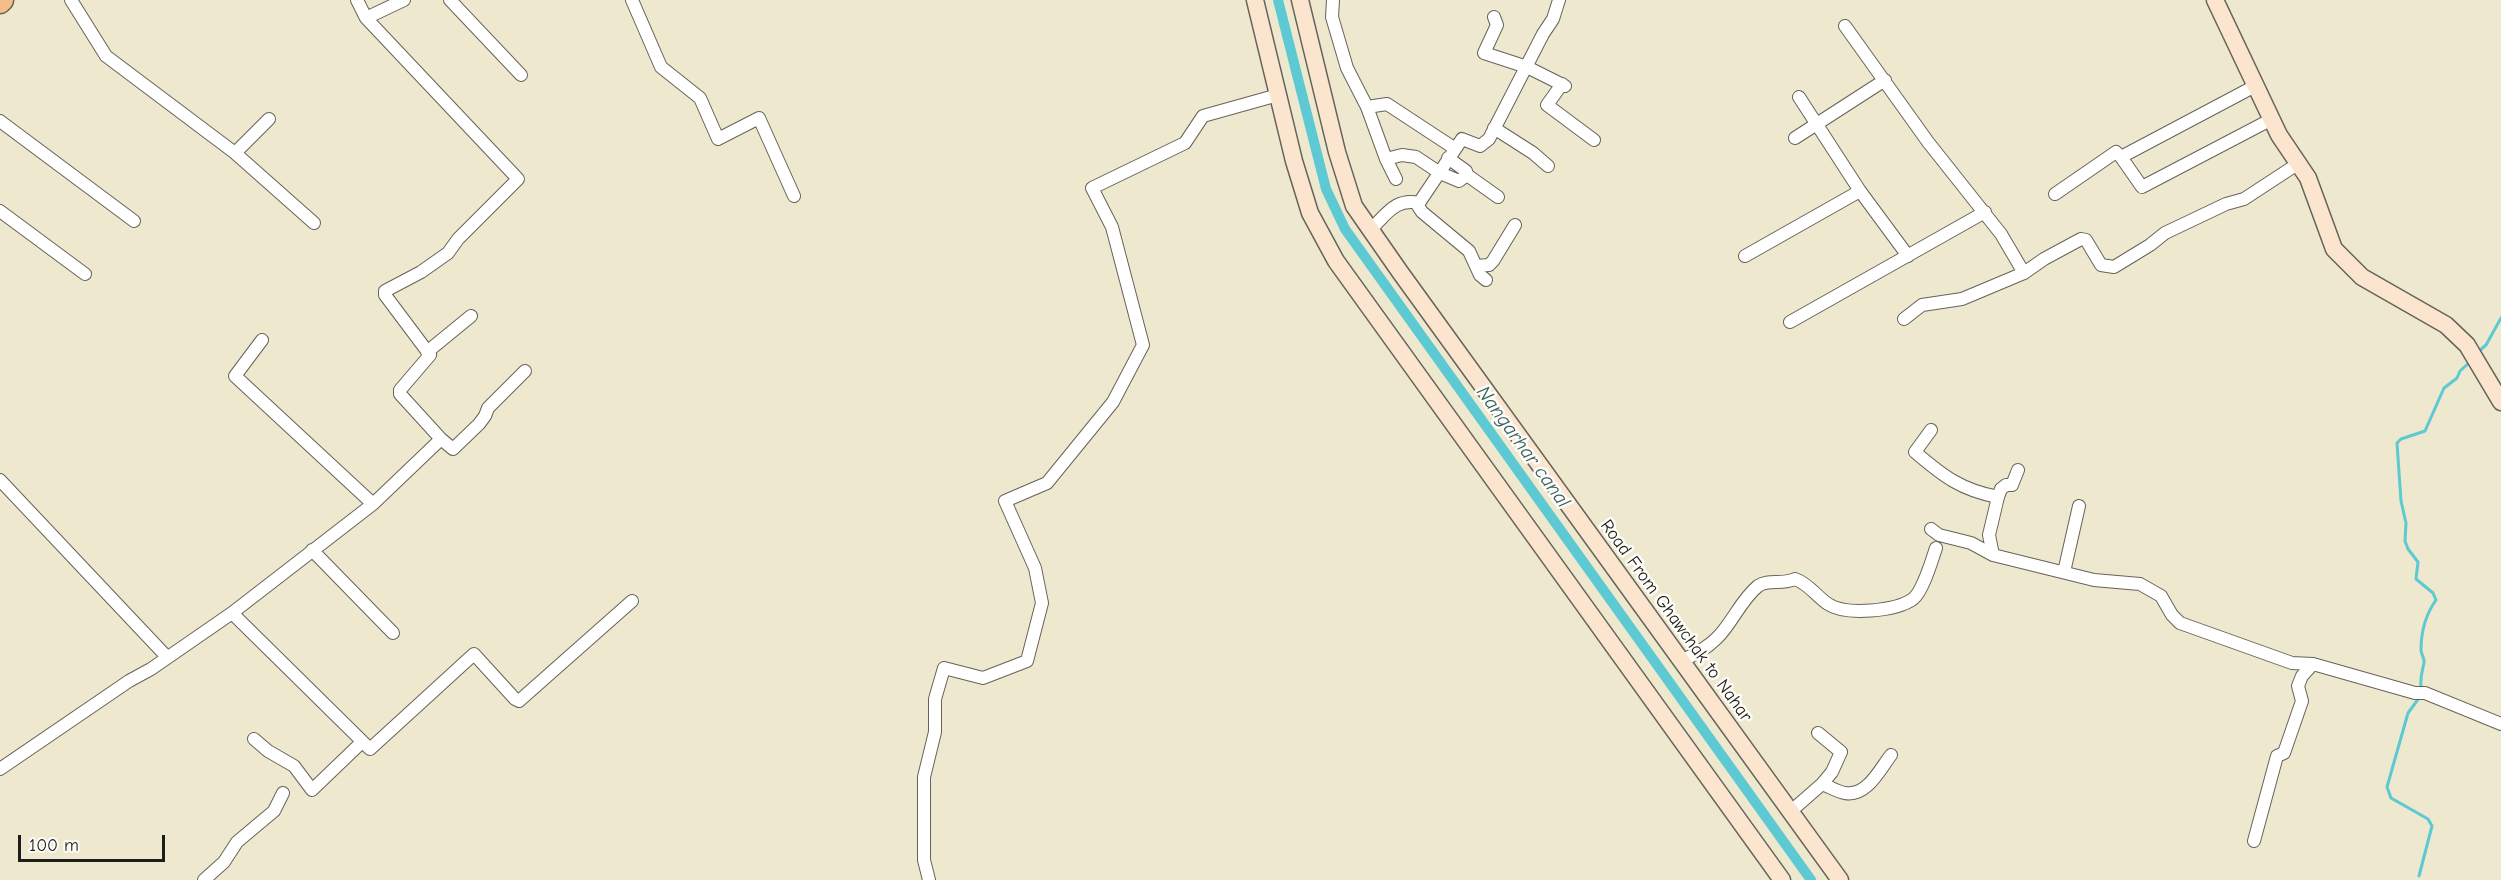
<!DOCTYPE html>
<style>
body{margin:0}
#map{position:relative;width:2501px;height:880px;overflow:hidden;background:#eee8ce;font-family:"Comic Neue",sans-serif}
canvas{display:block}
.scale{position:absolute;left:18px;top:835px;width:147px;height:27px;box-sizing:border-box;border:3px solid #1c1c1c;border-top:0;padding-left:8px;font-size:18px;line-height:21px;white-space:nowrap;color:#1c1c1c;-webkit-text-stroke:4px #fdfcf7;paint-order:stroke}
</style>
<div id="map">
<canvas width="2501" height="880"></canvas>
<div class="scale">100 m</div>
</div>
<script>
const ctx = document.querySelector('canvas').getContext('2d');
ctx.lineJoin = 'round';
function strokePath(path, color, width, dash) { ctx.strokeStyle = color; ctx.lineWidth = width; ctx.lineCap = dash ? 'butt' : 'round'; ctx.setLineDash(dash || []); ctx.stroke(path); }
function label(font, color, halo, rows, align = 'center') {
  ctx.font = font + ' "Comic Neue",sans-serif'; ctx.lineWidth = 5; ctx.setLineDash([]); ctx.textBaseline = 'middle'; ctx.strokeStyle = halo; ctx.fillStyle = color; for (const [text, x, y, turn = 0] of rows) {
    ctx.save(); ctx.translate(x, y); ctx.rotate((+turn || 0) * Math.PI / 180); ctx.textAlign = isNaN(turn) ? turn : align; if (halo) ctx.strokeText(text, 0, 0); ctx.fillText(text, 0, 0); ctx.restore();
  }
}
const stream = new Path2D(`
 M2478,352L2486,345L2501,318
 M2421,687C2420,677 2422,672 2424,663C2425,658 2421,655 2421,650C2421,632 2426,614 2436,600L2433,593L2416,579L2418,562L2408,549L2405,541L2406,523L2401,501L2397,443L2401,439L2425,431L2444,388L2457,378L2460,371L2471,361
 M2419,698L2408,713L2387,787L2391,798L2428,819L2432,826L2419,876`);
const canal = new Path2D(`
 M1278,0L1326,189L1345,229L1811,880`);
const street = new Path2D(`
 M71,0L106,56L235,153L314,223
 M357,0L366,18L518,179L458,239L448,253L421,272L385,291V295L430,355L400,390V394L441,439L453,449L479,424L485,416L488,408L525,371
 M450,0L521,75
 M632,0L661,67L700,98L718,139L759,118L794,196
 M1333,0L1332,17L1347,68L1367,107L1386,159L1396,179
 M1494,17L1497,25L1484,53L1527,67L1565,86
 M366,18L404,0
 M1845,26L1928,142L2001,234L2024,273
 M1562,84L1547,105L1594,140
 M1799,97L1860,191L1908,256
 M1367,107L1387,104L1454,148
 M0,121L134,221
 M1494,128L1533,153L1548,166
 M1795,138L1885,80
 M235,153L269,119
 M2121,157L2257,85
 M1448,158L1466,171L1467,175
 M1386,159L1402,155L1416,157L1440,173L1459,181L1467,175L1498,197
 M2055,194L2116,152L2121,157L2142,187L2272,119
 M1419,203L1418,206L1422,212L1469,251L1480,275L1486,280
 M0,211L85,274
 M1370,230C1387,214 1395,198 1419,203L1462,139L1480,146L1489,139L1543,34L1553,19L1559,0
 M1745,256L1860,191
 M1476,266L1489,265L1493,261L1515,225
 M1904,319L1922,305L1962,299L2024,273L2044,259L2081,239L2086,240L2101,265L2114,267L2150,245L2165,233L2226,204L2244,199L2299,163
 M1790,322L1985,212
 M262,340L235,376L373,504
 M427,352L471,316
 M1931,430L1915,452C1943,476 1961,490 1998,497
 M0,480L167,657
 M1931,529L1939,535L1971,543L1993,555L2094,580L2140,584L2161,596L2172,615L2180,623L2292,663L2313,664L2415,693H2425L2501,724
 M312,550L393,633
 M1993,555L1989,535L1998,497L2001,489L2006,485H2012L2018,470
 M2064,572L2079,506
 M232,613L370,749L474,654L515,699L519,701L632,601
 M1681,661C1694,655 1706,649 1717,638C1733,622 1740,601 1758,586C1768,579 1782,585 1795,579C1809,584 1816,596 1828,604C1846,616 1896,611 1913,599C1923,591 1932,560 1936,548
 M1818,733L1841,752L1832,772L1822,784
 M254,739L268,751L294,766L312,790L362,742
 M0,769L129,681L151,669L232,613L373,504L441,439
 M1790,812L1822,784C1830,787 1838,792 1845,793C1867,797 1880,769 1891,755
 M2254,841L2277,756L2284,753L2302,701L2298,686L2302,676L2313,664
 M204,880L224,862L237,842L274,811L283,793
 M929,880L924,860V777L935,732V699L944,668L983,678L1027,661L1042,603L1035,568L1005,501L1047,483L1113,402L1143,345L1112,227L1092,188L1185,143L1203,116L1278,95`);
const secondary = new Path2D(`
 M1255,0L1294,161L1310,213L1336,261L1782,880
 M1300,0L1337,152L1354,206L1400,272L1840,880
 M2215,0L2279,135L2308,178L2334,249L2362,277L2446,325L2467,345L2501,402`);
const highway = new Path2D(`
 M0,2L2,0`);
const streetNames = [
 ["Road From Ghawchak to Nahar",1676,621,54]
];
const waterNames = [
 ["Nangarhar canal",1523,447,54]
];
strokePath(stream, '#5cc9d3', 3);
strokePath(canal, '#5cc9d3', 10);
strokePath(street, '#66635a', 14);
strokePath(secondary, '#66635a', 19);
strokePath(highway, '#66635a', 25);
strokePath(street, '#fff', 12);
strokePath(secondary, '#fce5cf', 16);
strokePath(highway, '#f7bd88', 22);
label('18px', '#1c1c1c', '#fdfcf7', streetNames);
label('italic 20px', '#366165', '#fdfcf7', waterNames);
</script>
